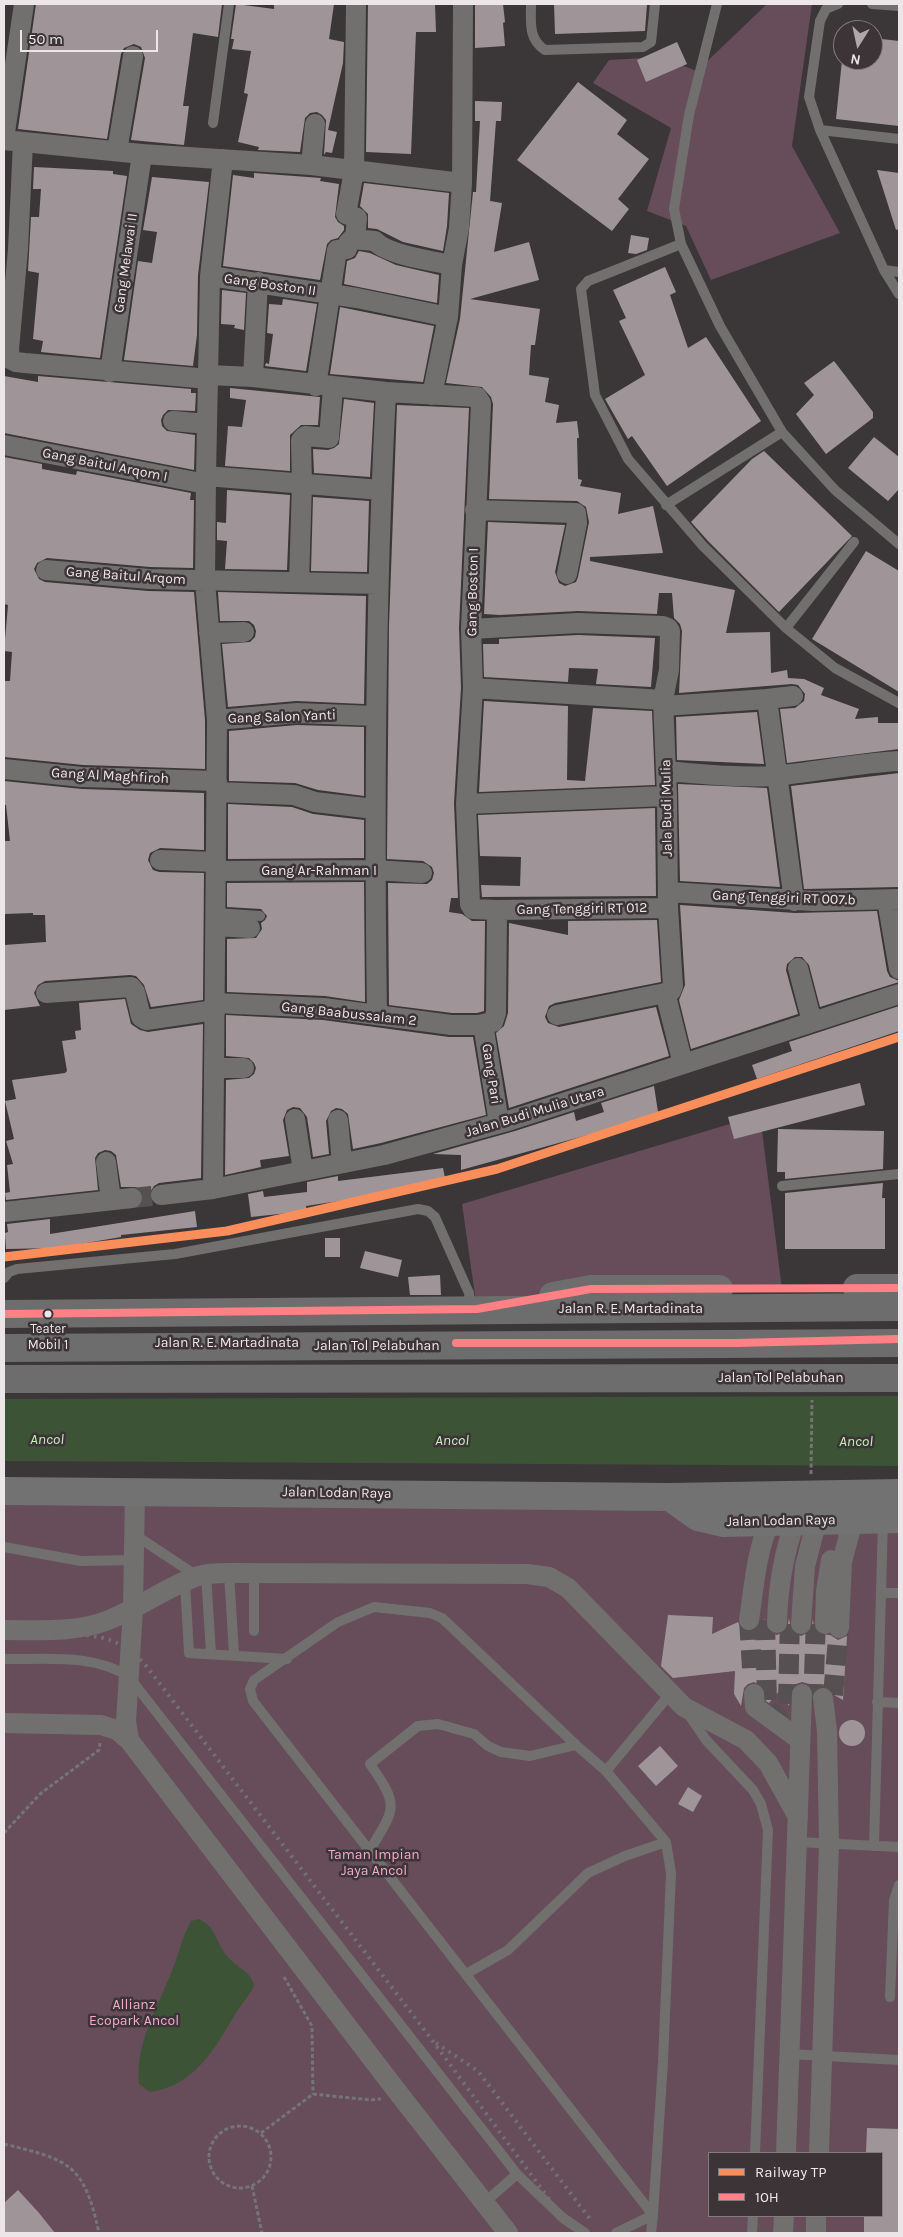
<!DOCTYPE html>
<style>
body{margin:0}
#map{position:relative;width:903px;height:2237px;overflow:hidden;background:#3b3638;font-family:Karla,sans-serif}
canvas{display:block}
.frame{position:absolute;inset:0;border:5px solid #ece6e9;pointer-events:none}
.legend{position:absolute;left:708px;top:2152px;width:175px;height:65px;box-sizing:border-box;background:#3d3438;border:1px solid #837b7f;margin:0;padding:6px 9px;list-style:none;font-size:15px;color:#ece6e9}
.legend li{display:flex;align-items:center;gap:10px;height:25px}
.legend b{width:25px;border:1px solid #837b7f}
.north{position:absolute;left:833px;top:20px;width:50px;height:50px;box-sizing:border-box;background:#3d3438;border:1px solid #837b7f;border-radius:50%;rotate:190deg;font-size:14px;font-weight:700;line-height:20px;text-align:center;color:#ece6e9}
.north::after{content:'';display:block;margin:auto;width:18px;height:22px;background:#aea8ab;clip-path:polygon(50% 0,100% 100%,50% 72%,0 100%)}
.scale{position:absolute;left:20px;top:30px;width:138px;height:22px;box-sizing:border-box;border:2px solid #ece6e9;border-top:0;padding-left:6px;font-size:15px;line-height:18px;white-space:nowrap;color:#ece6e9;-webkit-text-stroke:4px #3d3438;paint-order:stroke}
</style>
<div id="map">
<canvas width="903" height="2237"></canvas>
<div class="frame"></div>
<ul class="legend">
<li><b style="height:6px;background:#fa8e5a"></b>Railway TP</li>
<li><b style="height:6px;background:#ff8085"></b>10H</li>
</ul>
<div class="north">N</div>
<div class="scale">50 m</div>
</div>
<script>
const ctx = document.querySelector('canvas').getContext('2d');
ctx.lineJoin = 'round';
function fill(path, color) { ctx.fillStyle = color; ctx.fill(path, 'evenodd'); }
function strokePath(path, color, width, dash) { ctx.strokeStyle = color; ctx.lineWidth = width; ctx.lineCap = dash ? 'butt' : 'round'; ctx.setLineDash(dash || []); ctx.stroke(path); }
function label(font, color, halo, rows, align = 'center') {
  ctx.font = font + ' Karla,sans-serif'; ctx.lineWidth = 5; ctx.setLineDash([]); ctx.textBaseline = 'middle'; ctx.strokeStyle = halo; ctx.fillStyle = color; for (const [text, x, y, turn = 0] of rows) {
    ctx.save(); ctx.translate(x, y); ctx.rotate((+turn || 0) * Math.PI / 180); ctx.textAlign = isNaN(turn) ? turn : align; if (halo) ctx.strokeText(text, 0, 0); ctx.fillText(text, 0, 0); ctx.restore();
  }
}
const green = new Path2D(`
 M767,4H812L792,146L840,233L711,280L686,226L647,211L671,128L593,83L609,60L659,57L697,71Z
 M760,1115L782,1289L629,1290L477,1309L462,1204Z
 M4,1491H148L899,1519V2233H4ZM709,2153H882V2216H709Z`);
const water = new Path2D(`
 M899,1396V1466L4,1461V1399Z
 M199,1919C219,1929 215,1945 230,1959C239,1969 250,1971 254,1985C250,1995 243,2002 237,2011C216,2047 195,2086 150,2092L139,2084C135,2044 157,2008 172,1971C179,1954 182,1937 191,1921Z`);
const building = new Path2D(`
 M36,4H222L218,37L193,33L183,106H189L184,145L131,140L145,58L141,47L134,44L124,48L121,54L107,139L18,129Z
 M236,4L274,9V4H334L329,39L344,42L343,63L328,130L337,132L332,153L326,152L324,155L326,120L322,115L317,112L310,113L305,118L300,152L258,150L259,147L238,142L248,94L244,93L251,51L232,49L234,39H231Z
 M368,4H435L436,32H416L411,154L366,152Z
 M475,4H503L505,22L503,23L505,46L475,48Z
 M554,4H647L645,31L555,34Z
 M873,38L899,41V126L836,119L842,60H873Z
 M677,42L687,64L646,82L637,60Z
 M578,82L627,120L617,134L649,159L618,199L629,209L612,231L517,160Z
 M475,101L502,102L501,121H496L490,201L502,203L494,252L529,242L539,280L470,299L540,309L535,345H531L529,375L549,378L545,402L559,405L556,423L577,421L579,438H577L578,479L582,480L580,486L621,493L618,514L653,506L663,553L590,557V561L735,590L726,633L770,632L771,673L787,670L788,678L804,679L824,688L821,695L859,709L855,719L878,717V723H899V749L787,763L780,709L795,708L804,701L805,694L798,685L792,684L679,693L682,631L680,624L674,618L672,593H659L657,614L578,611L500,615L484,614L488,522L565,525L555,572L559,583L565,586L576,582L578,577L589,522L586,507L577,501L489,499L493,404L491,397L482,387L446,383L460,319L473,192H476L480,121H475Z
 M34,167L113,171V174L127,176L100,358L41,352L43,341L33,339L39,273L28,271L31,217H39L41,189H33Z
 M877,170L899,173V229L896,230Z
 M254,173L321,178L320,181L339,184L335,217L338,222L344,226V230L338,238L331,240L327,244L320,280L223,266L233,175L254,178Z
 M152,177L209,182L198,275L197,335L193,366L124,360L138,261L152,263L157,232L143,230Z
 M364,183L449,193L447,226L443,251L403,242L377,229L368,228V214L360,206Z
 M631,235L649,238L647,250L636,254L628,253Z
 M359,251L370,253L396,265L439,275L437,303L344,284L347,261L355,258Z
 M665,267L676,292L670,295L688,348L706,337L761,421L667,486L632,436L628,439L605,399L645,375L619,321L626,318L613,290Z
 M222,290L246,293L244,330L234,328L235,325L221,324Z
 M283,299L317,304L306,371L265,366L266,363L269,364L273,334L267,333L269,304L282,305Z
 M340,307L434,326L423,382L330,374Z
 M834,361L873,412V418L826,454L796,414L814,395L804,383Z
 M4,376L38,382V376L191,389V393H196L195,411L168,410L163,415L161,420L162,426L167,431L195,435L194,470L4,433Z
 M230,388L320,397L318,425H301L290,435V471L225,466L228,426L242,427L246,400L230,398Z
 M344,399L374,403L370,477L314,473L313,449L328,450L334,448L339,444Z
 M397,405L469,408L459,628L461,688L454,803L458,898H451L449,912L462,914L472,921H485L484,1011L477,1013H452L389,1005L388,883L427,884L432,880L434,873L432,867L423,861L387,859L389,626Z
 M874,437L899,457V489L888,501L848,468Z
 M764,451L852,536L779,612L708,541L691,522L752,459Z
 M4,457L42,464V469L76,475L77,471L191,493L190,500H194L193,568L150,567L47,558L37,563L34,569L39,579L45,582L148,591L194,592L205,720V769L83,765L4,757V681H10L12,652L4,651L8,605L4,604Z
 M227,490L290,495L287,570L225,569L227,541L217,540V522L226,523Z
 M313,497L369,501L367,572L311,571Z
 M866,551L899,571V692L812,639Z
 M218,592L366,596L364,704L296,701L228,707L222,644L250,642L255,637L256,631L254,625L249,621H220Z
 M578,635L655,638L651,687L596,684L598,669L569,668L568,682L484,677L483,644H499V639Z
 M484,701L568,706L567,780L585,781L593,708L652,711L655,785L479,792Z
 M757,712L764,764L677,760L676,717Z
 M297,725L364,727V796L318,790L295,783L229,781V731Z
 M899,773V887L804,889L791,786Z
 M4,781L82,789L204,793V850L160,848L150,853L148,860L153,870L159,872L204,873L203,1000L151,1007L144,985L136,976L130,975L45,981L38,985L34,993L40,1006L4,1010V945L46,942L45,915H33V913L4,914V841H10L6,805H4Z
 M678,784L767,788L780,887L680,881Z
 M228,804L292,807L313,814L364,820V858L228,859Z
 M655,808L656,896L482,897L481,885L520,886L521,857L480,856L478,815Z
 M364,882L365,1002L325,996L227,992V939L256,938L262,929L261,923L265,920L267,916L261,909L227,907V883Z
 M680,905L795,913L877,911L887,971L890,977L899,981V982L820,1007L809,965L802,957H795L787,964L786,970L798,1014L691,1049L679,1000L685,985Z
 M657,920L661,982L555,1003L549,1006L545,1017L548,1023L559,1027L656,1007L669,1056L509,1108L496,1033L504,1026L508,1013L509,923L568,935V921Z
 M125,999L131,1024L140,1030L148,1032L203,1024L201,1178L159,1183L154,1186L149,1194L143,1195L136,1187H121L116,1155L111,1151L105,1150L98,1153L95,1158L98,1190L6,1200L5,1193L10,1192L7,1165L13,1164L6,1141L14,1139L5,1101L16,1099L12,1080L65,1073L67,1071L62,1041L76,1039L75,1031L81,1030L79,1003Z
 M899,1006V1031L757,1079L752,1065L792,1051L789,1042Z
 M226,1015L323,1020L449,1037H473L486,1115L381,1143L353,1149L348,1114L342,1109L336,1108L331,1111L326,1121L329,1154L313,1157L307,1117L300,1108L293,1107L287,1110L283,1120L289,1156L260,1160L261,1167L225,1175L226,1080L249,1078L254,1074L256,1068L254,1063L249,1058L226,1056Z
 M860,1083L865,1105L734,1139L728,1117Z
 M654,1086L658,1112L609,1129L461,1170V1155L433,1154L515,1131L574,1112L576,1121L604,1112L601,1103Z
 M778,1129L884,1131L883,1169L785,1179V1172H777Z
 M443,1168L445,1178L378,1195L306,1206L307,1211L251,1217L248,1194L263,1191L264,1197L307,1192V1182L338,1176V1181Z
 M883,1183L882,1198H885V1249H785V1193Z
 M195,1211L197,1227L121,1235V1237L57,1248L6,1249L5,1233L8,1232L7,1224L50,1219V1234Z
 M325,1238H340V1257H325Z
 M365,1251L402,1260L398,1277L360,1268Z
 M440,1275L441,1295H410L408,1277Z
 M668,1615L713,1617L712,1634L738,1622L742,1630L753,1631L765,1619L767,1629L771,1633L777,1635L787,1630L789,1618L791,1630L795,1634L801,1636L811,1631L813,1619L814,1629L819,1634L830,1635L838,1640L847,1636L843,1700L834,1695L828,1687L821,1686L813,1692L809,1684L802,1682L796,1684L792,1688L789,1706L780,1690L769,1703L766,1701L763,1687L754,1682L748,1684L744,1688L741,1706L734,1694L735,1671L673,1678L661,1666Z
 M839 1733a13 13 0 1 1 26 0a13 13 0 1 1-26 0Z
 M660,1746L678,1766L656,1786L638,1766Z
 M688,1787L702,1796L693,1812L678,1804Z
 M867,2128L899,2129V2233H864V2216H882V2153H866Z
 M18,2190L39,2213L55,2233H4V2203Z`);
const streetTunnel = new Path2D(`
 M132,1198L161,1195
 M749,1620L752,1668
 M765,1620L767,1705V1708L782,1723
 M833,1695L839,1628
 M788,1704L790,1618
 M813,1704L816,1619`);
const path = new Path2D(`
 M811,1474L812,1400
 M4,1833L40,1794L99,1750L100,1743
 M284,1977L312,2026L313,2094
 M209 2157a31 31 0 1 1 62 0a31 31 0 1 1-62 0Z
 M261,2133L313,2094L371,2100L381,2099
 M4,2144C69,2160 84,2163 99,2233
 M252,2186L262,2233`);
const lane = new Path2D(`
 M531,4C531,22 528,39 545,50L643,47L651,42L655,4
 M717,4L689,115L674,209L681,244L720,326L782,432L835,490L899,544
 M838,4L826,9L820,21L809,97L820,130L884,270L899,294
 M872,4L899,6
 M213,123L229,4
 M820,130L899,139
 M681,244L588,281L581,289L595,395L628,459L703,546L786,628L835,668L899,703
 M884,270L899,272
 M666,505L782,432
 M786,628L854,542
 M216,913L260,916
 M782,1186L899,1174
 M4,1278L9,1272L17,1269L175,1254L418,1209L428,1211L435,1217L469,1293L471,1309
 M135,1535L197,1576
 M4,1547L81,1561L135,1560
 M229,1573L234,1654
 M254,1573V1631
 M206,1574L211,1653
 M185,1582L189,1653L287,1659
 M881,1593H899
 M4,1659C45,1660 94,1653 129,1677L517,2174L563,2218L585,2233
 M877,1702L899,1703
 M687,1712L706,1740L753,1790L761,1804L768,1830L755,2153
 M606,1771L670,1694
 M797,1842L899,1847
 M874,1846L883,1520
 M370,1850C395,1808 400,1807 370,1764L418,1726L438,1724L474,1734L488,1746L501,1752L530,1756L576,1745
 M466,1974L508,1950L588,1873L625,1856L666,1842
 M890,1997L894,1900L899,1885
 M789,2054L899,2060
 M484,2203L517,2174
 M616,2233L653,2215L663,2062L671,1873L666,1842L606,1771L576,1745L442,1618L430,1613L374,1607L338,1622L254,1680L250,1689L253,1701L653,2215L651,2233
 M752,2233L753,2216`);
const street = new Path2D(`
 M4,139L24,4
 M4,140L142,154L311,165L462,183
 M23,142L18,249L9,349L10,359L16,362L25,363L209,379
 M117,151L133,56
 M311,165L315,124
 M355,239L357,218L346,214L354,171L356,4
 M210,276L357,298L448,317
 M110,372L142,154
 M209,375L253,377L386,392L477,397L481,403L471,629L473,688L466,804L470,904L473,909L497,910L496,1013L493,1022L478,1025H451L324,1008L215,1003
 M253,377L258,282
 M316,386L337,250L347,249L348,243L352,239L375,241C387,255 432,261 452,265
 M432,395L448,317L452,265L459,228L462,183L463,4
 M173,421L207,424
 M4,445L206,484
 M206,476L381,490
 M475,510L576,513L577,523L567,574
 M46,570L149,579L378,584
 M299,582L302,483L301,440L305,436L329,438L333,388
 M471,629L578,623L663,626L668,628L670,631L669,670L663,700
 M209,633L244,632
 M473,688L663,700L667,796L668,908L673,986L671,991L665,993L557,1015
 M767,699L793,696
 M664,706L767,699L794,901
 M217,720L297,713L376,716
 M4,769L82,777L217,781
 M666,771C702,774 737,778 773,776C816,772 857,763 899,761
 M217,792L294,795L315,802L374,809
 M466,804L667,796
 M160,860L216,862
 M216,871L375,870L422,873
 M669,892L813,901L899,899
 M887,900L899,969
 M497,910L668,908
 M216,926L250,928
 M798,968L812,1022
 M46,993L131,987L135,992L141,1017L146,1020L215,1010
 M667,1000L683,1064
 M377,1015C374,807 375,600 386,392
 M483,1024L499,1123
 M214,1068H244
 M295,1119L303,1171
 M338,1120L342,1163
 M106,1162L111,1200
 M213,1189L217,720L205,582L206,476L210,276L223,159
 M161,1195L213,1189L384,1155L511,1120L899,994
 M4,1212L132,1198
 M749,1620C754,1587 756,1554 769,1523
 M777,1623C778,1588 783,1555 795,1522
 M801,1624L805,1566L817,1520
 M825,1624L826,1591L831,1560
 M839,1628L842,1562L853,1520
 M4,1630C37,1630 74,1633 106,1621C138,1609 166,1587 198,1576C208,1573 219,1573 229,1573L527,1574L549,1577L568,1588L684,1707L746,1740L768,1763L798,1817
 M754,1694L755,1707L800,1740
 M4,1723L101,1725L117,1730L129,1740L396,2090L508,2233
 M129,1740L126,1721L133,1609L135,1491
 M786,2153L802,1694
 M819,2153L829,1844L827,1731L823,1698
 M783,2233L784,2216
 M816,2233V2216`);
const secondary = new Path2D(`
 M4,1491L670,1497L899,1493
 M670,1497L698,1517L724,1523L899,1519`);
const highway = new Path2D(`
 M857,1288H899
 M553,1296L591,1289H719
 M4,1314L899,1307`);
const rail = new Path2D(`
 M4,1635C33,1635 86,1630 112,1641C125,1646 134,1654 144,1663L432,2040L563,2218L578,2233
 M436,2043L478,2071L590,2219`);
const highwayBridge = new Path2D(`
 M4,1348L899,1343
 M4,1379L899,1378`);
const bus1 = new Path2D(`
 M4,1314L477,1309L591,1289L899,1288
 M456,1343H736L899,1339`);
const rail1 = new Path2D(`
 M4,1257L227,1231L497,1169L899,1037`);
const markers = [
 [48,1314,4.5,"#ece6e9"]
];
const busNames = [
 ["Teater",48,1329],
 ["Mobil 1",48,1345]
];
const streetNames = [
 ["Gang Melawai II",126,263,-82],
 ["Gang Boston II",270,285,8],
 ["Gang Baitul Arqom I",105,465,11],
 ["Gang Baitul Arqom",126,576,4],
 ["Gang Boston I",473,592,-89],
 ["Gang Salon Yanti",282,717,-2],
 ["Gang Al Maghfiroh",110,776,3],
 ["Jala Budi Mulia",667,808,-91],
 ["Gang Ar-Rahman I",319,871],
 ["Gang Tenggiri RT 007.b",784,898,2],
 ["Gang Tenggiri RT 012",582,909,-1],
 ["Gang Baabussalam 2",349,1014,6],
 ["Gang Pari",491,1074,81],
 ["Jalan Budi Mulia Utara",535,1112,-17],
 ["Jalan R. E. Martadinata",631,1309],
 ["Jalan R. E. Martadinata",227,1343],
 ["Jalan Tol Pelabuhan",377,1346],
 ["Jalan Tol Pelabuhan",781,1378],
 ["Jalan Lodan Raya",337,1493,1],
 ["Jalan Lodan Raya",781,1521,-1]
];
const parkNames = [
 ["Taman Impian",374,1855],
 ["Jaya Ancol",374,1871],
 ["Allianz",134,2005],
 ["Ecopark Ancol",134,2021]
];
const waterNames = [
 ["Ancol",47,1440],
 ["Ancol",452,1441],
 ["Ancol",856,1442]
];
fill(green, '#664d59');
fill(water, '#3c5336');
fill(building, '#9f9599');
strokePath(streetTunnel, '#565053', 20, [20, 10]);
strokePath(path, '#767474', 3, [4, 2.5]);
strokePath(lane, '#71706f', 10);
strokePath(street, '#71706f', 20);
strokePath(secondary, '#727272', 28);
strokePath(highway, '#6e6d6d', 28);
strokePath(rail, '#727070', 4, [2.5, 5]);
strokePath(highwayBridge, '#6e6d6d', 28);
strokePath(bus1, '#ff8085', 8);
strokePath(rail1, '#fa8e5a', 9);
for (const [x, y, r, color] of markers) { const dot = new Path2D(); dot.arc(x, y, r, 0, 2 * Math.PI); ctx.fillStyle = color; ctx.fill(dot); strokePath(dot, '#3d3438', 2); }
label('13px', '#ece6e9', '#3d3438', busNames);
label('14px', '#ece6e9', '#3d3438', streetNames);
label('14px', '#f0abcc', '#3d3438', parkNames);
label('italic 15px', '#c0efb5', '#3d3438', waterNames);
</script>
